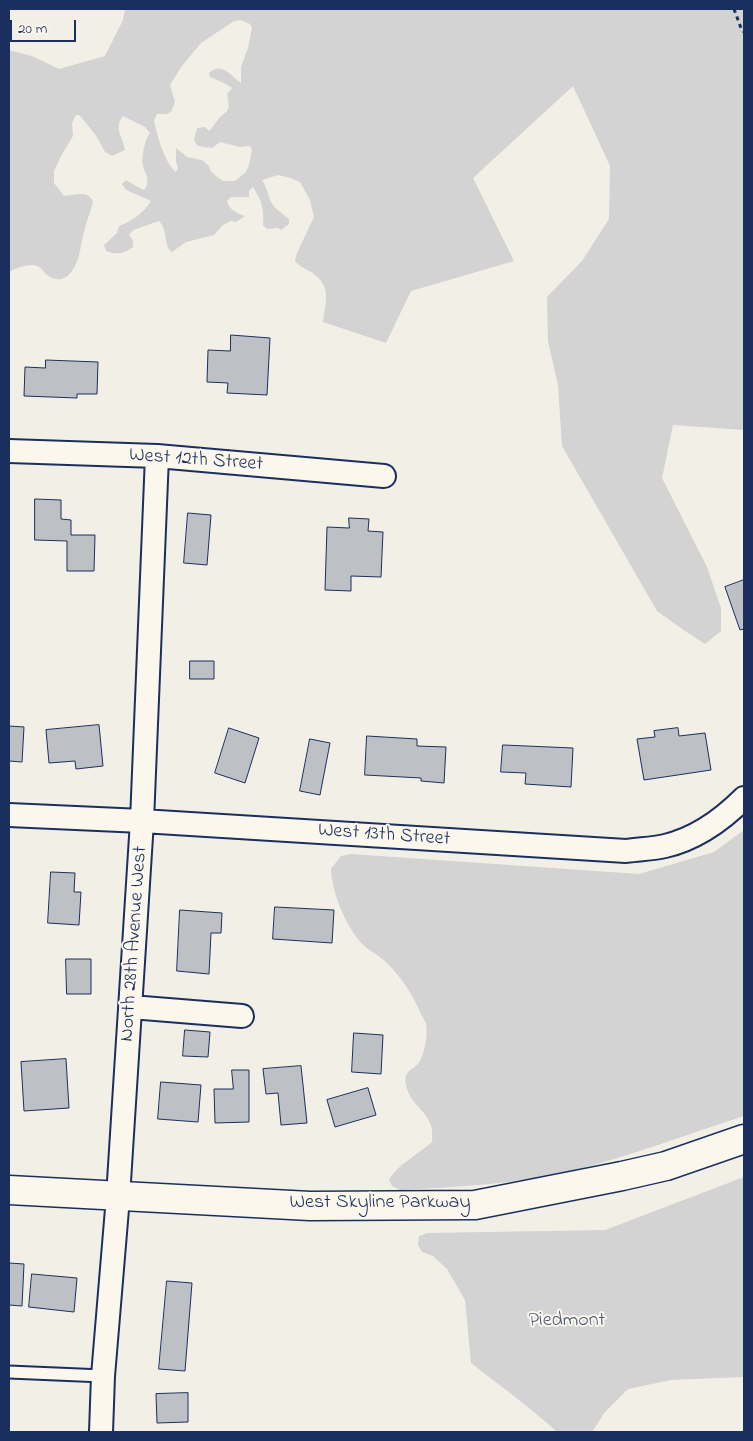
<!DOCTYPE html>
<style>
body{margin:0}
#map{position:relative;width:753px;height:1441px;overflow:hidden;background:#f2efe6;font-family:"Indie Flower",sans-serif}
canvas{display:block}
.frame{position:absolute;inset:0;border:10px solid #1b2f5e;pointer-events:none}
.scale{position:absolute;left:10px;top:20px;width:66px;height:22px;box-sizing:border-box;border:2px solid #1b2f5e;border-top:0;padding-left:6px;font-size:15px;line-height:18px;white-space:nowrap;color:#1b2f5e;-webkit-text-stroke:4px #fbf7ec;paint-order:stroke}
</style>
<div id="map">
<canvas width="753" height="1441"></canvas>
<div class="frame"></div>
<div class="scale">20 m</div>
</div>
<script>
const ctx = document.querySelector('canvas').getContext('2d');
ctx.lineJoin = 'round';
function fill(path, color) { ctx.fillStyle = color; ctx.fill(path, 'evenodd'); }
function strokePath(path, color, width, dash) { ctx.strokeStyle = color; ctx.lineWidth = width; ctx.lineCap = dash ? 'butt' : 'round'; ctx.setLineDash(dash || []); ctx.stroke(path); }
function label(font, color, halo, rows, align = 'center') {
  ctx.font = font + ' "Indie Flower",sans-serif'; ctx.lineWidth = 4; ctx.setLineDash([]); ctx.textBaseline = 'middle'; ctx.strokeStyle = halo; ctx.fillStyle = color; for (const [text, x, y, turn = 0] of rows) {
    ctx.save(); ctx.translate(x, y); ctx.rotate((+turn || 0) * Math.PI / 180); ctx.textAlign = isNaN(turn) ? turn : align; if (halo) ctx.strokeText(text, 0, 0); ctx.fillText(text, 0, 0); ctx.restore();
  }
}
const green = new Path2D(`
 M125,9H744V430L673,425L662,478L707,567L721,608V631L705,644L685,631L657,611L562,446L558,385L548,341L547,297L582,261L609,219L610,166L573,86L473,178L514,261L411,291L386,343L323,322C326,300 332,286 311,272C305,268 300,267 295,261L297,253L314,217L310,200L300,182L290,178L278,175L262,180C267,188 268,195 271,202C275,209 283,214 289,219V224L281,230L278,228L267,229L263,225C264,208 262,201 253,187L249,191V197H231L227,201C228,209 238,214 245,216L236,222L231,221L223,225L214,235L186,242L172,252C163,246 169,232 159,221L133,230L129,235L133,240V247C124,254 117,255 106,251L104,245L117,233L119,226C132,221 144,213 151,201L126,190L122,184L126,180L143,190L146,188C150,176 145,176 143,165C141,157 145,139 150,133L145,127L123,116C113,129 123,136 125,150L112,156L105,152L97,137L82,118L79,115H76L72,123L73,136L61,156L54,171V183L64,196C74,195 89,190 93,202C91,211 87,219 85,228C81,241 81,254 75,266C69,278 59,284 47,275C44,273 42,268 39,267C30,262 17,268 9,272V50L32,56L59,69L105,56L123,20ZM241,20L250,24L252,28L248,48L241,67V83C230,76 223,61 209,73L210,77L226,84L232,88L227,94C231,115 227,108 217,121C214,125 212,128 209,131L205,127L197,128L194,140L198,146L212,148L220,142L240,147L250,146L252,150L249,165L246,172L235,181H223L217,177L210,170L209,166L202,160L187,157L176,148V161L178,168L176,172C164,162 157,135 154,120L157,114H166L171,112L175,102L170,85L182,66L201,43L234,21Z
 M744,830V1116C688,1134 631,1156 574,1170C517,1184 458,1187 400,1190L392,1186L389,1179C400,1163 417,1155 432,1142C436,1111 411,1110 406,1085C403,1069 414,1071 420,1061C425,1052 428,1034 426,1024C425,1021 423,1017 421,1014C413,995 402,978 387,963C378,954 366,950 358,939C344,921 332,892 331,869L341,856L351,854L639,874L714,852Z
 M744,1177V1377L671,1380L628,1389L605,1412L592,1432H557C530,1407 500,1386 471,1363L465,1300L447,1269L433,1256L422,1252L418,1245L419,1236L428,1233L605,1230Z`);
const building = new Path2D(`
 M231,335L270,338L267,395L227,393L228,383L207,382L208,350L230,351Z
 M46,360L98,362L97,394H77V398L24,396L25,367L45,368Z
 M35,499L61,500V519L71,520V535H95L94,571H67V541L35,540Z
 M188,513L211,515L207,565L184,563Z
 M349,518L369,519L368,531L383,532L381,577L351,576V591L325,590L327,527L349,528Z
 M744,580V629L740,630L725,587Z
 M190,661H214V679H190Z
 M99,725L103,766L76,769L75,761L49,763L46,730Z
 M9,726L24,727L22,762L9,761Z
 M229,728L259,738L245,783L215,773Z
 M678,728L679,736L705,733L711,770L644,780L637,739L655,737L654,731Z
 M367,736L417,739V746L446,747L444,783L421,781V778L365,775Z
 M310,739L330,743L320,795L300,791Z
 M503,745L573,748L571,787L525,784L526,773L501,772Z
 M51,872L75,873L74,892H81L79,925L48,923Z
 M275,907L334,910L332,943L273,939Z
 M180,910L222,913L221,933H211L209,974L177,971Z
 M66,959H91V994H67Z
 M185,1030L210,1032L208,1057L183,1056Z
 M354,1033L383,1035L381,1074L352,1072Z
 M66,1059L69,1108L24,1111L21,1062Z
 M301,1066L307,1123L281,1125L278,1093L266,1094L263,1069Z
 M232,1070H249V1122L215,1123L214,1089H233Z
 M161,1082L201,1085L198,1122L158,1119Z
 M368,1088L376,1115L335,1127L327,1100Z
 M9,1263L24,1264L22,1306L9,1305Z
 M32,1274L77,1278L74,1312L29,1307Z
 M167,1281L192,1283L185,1371L159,1369Z
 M188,1393V1422L157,1423L156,1394Z`);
const path = new Path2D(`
 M734,9L741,28L744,32`);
const lane = new Path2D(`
 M9,1372L103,1376`);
const street = new Path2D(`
 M9,451L157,456L384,476
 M9,815L142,821L626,851C639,849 653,849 665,846C695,839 723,819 744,798
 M131,1007L242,1016
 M101,1432L103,1376L118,1197L142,821L157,456`);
const secondary = new Path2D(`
 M9,1190L310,1206L475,1205L622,1176L666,1166L744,1139`);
const streetNames = [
 ["West 12th Street",196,461,4],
 ["West 13th Street",384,836,4],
 ["North 28th Avenue West",135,944,-86],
 ["West Skyline Parkway",380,1204]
];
const parkNames = [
 ["Piedmont",567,1322]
];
fill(green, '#d2d3d2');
fill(building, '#bdc0c4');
strokePath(building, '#1b2f5e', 1);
strokePath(lane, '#1b2f5e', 15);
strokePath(street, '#1b2f5e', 26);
strokePath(secondary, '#1b2f5e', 31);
strokePath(path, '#1b2f5e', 3, [4, 4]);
strokePath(lane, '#fbf7ec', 11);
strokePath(street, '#fbf7ec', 22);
strokePath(secondary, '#fbf7ec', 28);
label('20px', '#1b2f5e', '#fbf7ec', streetNames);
label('20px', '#49587b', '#fbf7ec', parkNames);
</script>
